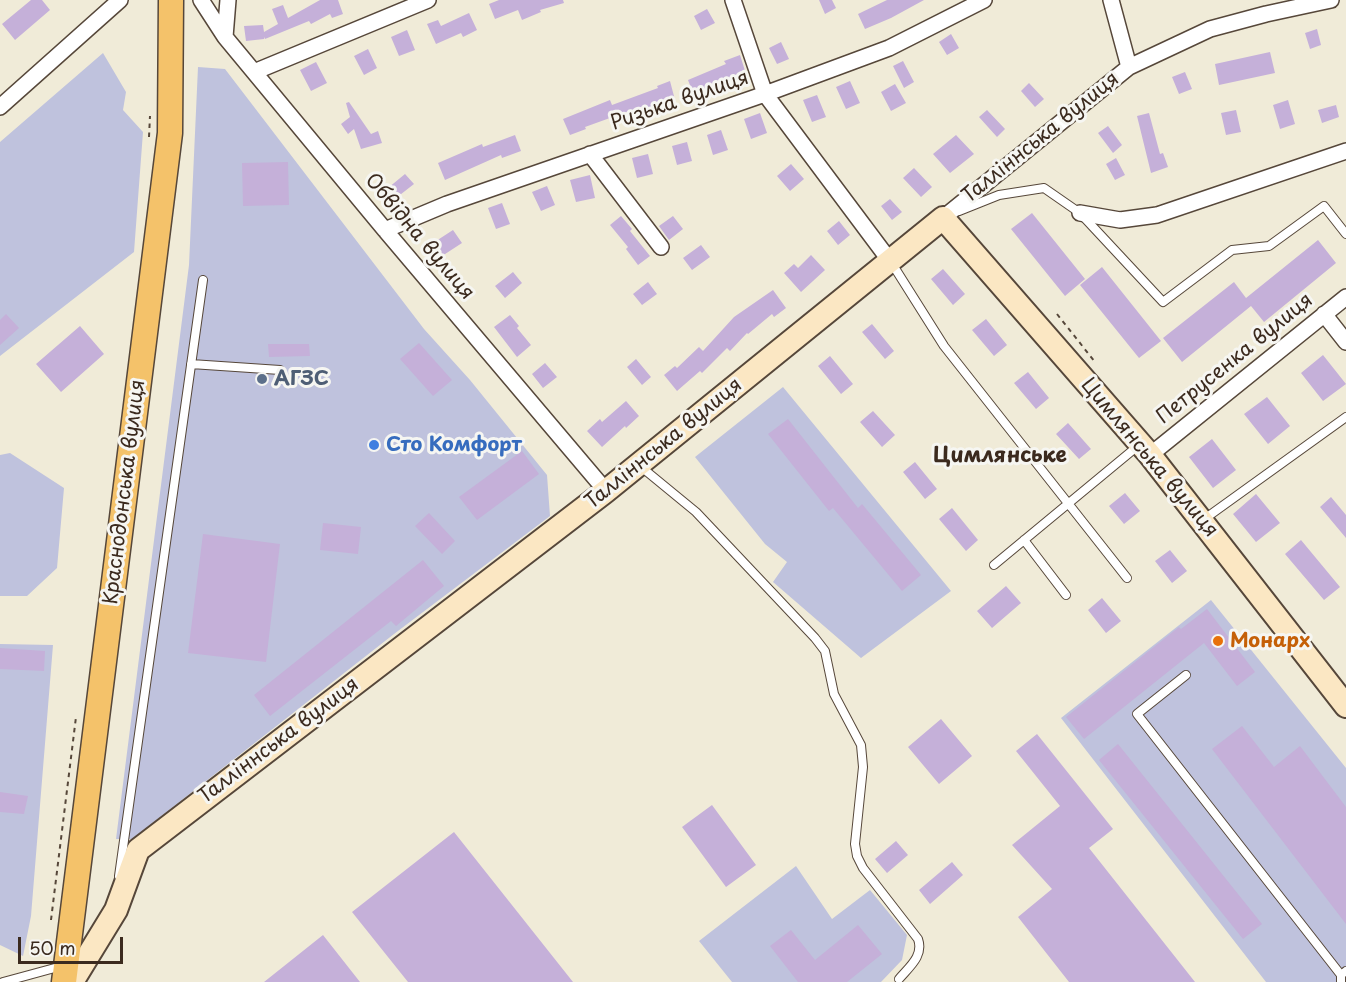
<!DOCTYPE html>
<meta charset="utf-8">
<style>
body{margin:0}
#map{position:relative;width:1346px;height:982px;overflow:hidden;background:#f0ebd8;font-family:"Playpen Sans",sans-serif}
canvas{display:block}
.scale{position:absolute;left:18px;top:937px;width:105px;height:27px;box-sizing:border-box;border:3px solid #3b2a1e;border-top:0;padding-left:8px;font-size:18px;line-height:21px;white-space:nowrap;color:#3b2a1e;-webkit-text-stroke:4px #f6f6f2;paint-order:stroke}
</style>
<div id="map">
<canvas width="1346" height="982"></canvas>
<div class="scale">50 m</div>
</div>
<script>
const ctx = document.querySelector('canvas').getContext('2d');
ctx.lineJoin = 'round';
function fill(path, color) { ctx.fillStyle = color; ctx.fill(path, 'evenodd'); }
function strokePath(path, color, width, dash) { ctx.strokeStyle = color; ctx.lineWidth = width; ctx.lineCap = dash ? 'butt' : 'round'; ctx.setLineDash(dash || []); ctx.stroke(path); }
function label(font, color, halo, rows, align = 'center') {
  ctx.font = font + ' "Playpen Sans",sans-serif'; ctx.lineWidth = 6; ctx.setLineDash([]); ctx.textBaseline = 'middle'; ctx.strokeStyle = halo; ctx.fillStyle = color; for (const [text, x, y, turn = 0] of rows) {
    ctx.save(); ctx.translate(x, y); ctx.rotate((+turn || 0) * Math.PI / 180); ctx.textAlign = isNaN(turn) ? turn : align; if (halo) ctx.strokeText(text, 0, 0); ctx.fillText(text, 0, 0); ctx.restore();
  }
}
const industrial = new Path2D(`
 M103,53L126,92L123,110L143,132L134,252L0,356V142Z
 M198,67L225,69L424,329L470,380L547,475L550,516L394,634L132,839H116L189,265Z
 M783,387L951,591L861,658L773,582L787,562L765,544L695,457Z
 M10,453L64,488L57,568L27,596H0V455Z
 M1211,600L1346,768V982H1266L1061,718Z
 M0,644L53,645L31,916L23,956L0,945Z
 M796,866L832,919L870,890L907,935L902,960L881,982H732L699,941Z`);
const building = new Path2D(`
 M31,0H42L50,10L15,40L2,24Z
 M320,0H338L343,14L332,18L330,14L311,24L309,21L265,39L264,37V39L246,41L244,26L263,25L264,32L278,24L272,9L283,5L288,18Z
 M499,0H563L564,3L540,10L541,12L522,20L518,10L495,19L489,4Z
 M819,0H832L836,8L825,14Z
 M887,0H924L891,18L865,29L858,14Z
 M707,9L715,23L701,30L694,16Z
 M469,13L477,30L463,37L461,33L436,44L427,24L438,20L441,26Z
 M1317,29L1321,45L1310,49L1305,33Z
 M407,30L415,50L399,56L391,37Z
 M951,34L959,48L947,55L939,42Z
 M781,42L789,59L777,64L769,48Z
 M368,49L377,68L364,75L354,56Z
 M1270,52L1275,73L1219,85L1215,64Z
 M740,55L747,77L732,82L731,79L693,93L688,80L726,64L724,61Z
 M903,61L914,82L904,88L893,66Z
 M316,62L327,83L311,91L300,70Z
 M1185,72L1192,89L1179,94L1172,77Z
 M670,81L675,100L634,115L632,110L585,127L586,129L570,135L563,119L610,100L612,105L658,88L657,86Z
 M850,81L860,103L846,109L836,87Z
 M1029,83L1044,99L1035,107L1021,91Z
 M895,84L906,103L891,111L881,92Z
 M817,95L826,117L812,122L803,100Z
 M1288,100L1295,124L1280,129L1273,105Z
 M349,102L371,134L378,131L382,143L361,149L354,129L348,134L341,124L350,117L346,103Z
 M1336,105L1339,117L1322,123L1318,110Z
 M987,110L1005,129L997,137L979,117Z
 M1236,110L1241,132L1226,135L1221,113Z
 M760,113L767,133L751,139L744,119Z
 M1149,113L1160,154L1163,153L1168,167L1151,173L1137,116Z
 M1108,126L1122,145L1113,153L1098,133Z
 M721,130L728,150L713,155L707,135Z
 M515,135L521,151L502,158L501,155L445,180L438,163L482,144L483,147Z
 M956,135L974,154L950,173L933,154Z
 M687,142L692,161L677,165L672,146Z
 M648,154L653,174L637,178L632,158Z
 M1116,158L1125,175L1115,180L1106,164Z
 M288,162L289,205L243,206L242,163Z
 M791,164L804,179L790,191L777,176Z
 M914,168L932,187L921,197L903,178Z
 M405,174L414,184L396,198L388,188Z
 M590,175L595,198L576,202L570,180Z
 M547,186L555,205L541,211L532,192Z
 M890,199L902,212L892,220L881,206Z
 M502,203L510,224L496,229L488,208Z
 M1032,213L1085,279L1065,296L1011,229Z
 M621,216L632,229L630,231L650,256L638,265L626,249L628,247L610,225Z
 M673,216L683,229L669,240L659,226Z
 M839,221L850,235L838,245L827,231Z
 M453,230L462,243L442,256L433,243Z
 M1318,240L1336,263L1264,322L1251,306L1182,362L1163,338L1234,282L1246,298Z
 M701,245L710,257L692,270L683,258Z
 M811,255L825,270L801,292L784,273L794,264L798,268Z
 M1102,267L1161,341L1139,358L1080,285Z
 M943,269L965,294L953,305L931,279Z
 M513,272L522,283L505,298L495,286Z
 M648,282L657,294L642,305L633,294Z
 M773,290L786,308L774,317L772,314L748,334L747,333L730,351L727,348L702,373L700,371L677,391L664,375L675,366L677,368L699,347L703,351L734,317Z
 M6,314L19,328L0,345V320Z
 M510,315L519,326L517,328L531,345L517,357L494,327Z
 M986,319L1007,345L994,356L972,330Z
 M872,324L894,351L885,359L862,332Z
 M80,326L104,354L61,392L36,364Z
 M419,343L452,380L433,396L400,359Z
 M268,344H309L310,356L269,357Z
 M1323,355L1346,384L1323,401L1301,373Z
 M830,356L853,384L841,394L818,366Z
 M636,359L651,377L642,385L627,367Z
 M545,363L557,377L543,388L532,374Z
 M1028,372L1049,398L1036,409L1014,383Z
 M1267,397L1290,426L1268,444L1244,414Z
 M626,401L639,416L626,428L625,426L602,447L587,431L600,419L602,422Z
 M873,411L895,435L882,447L860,422Z
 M788,419L858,508L862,504L921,575L902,591L833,508L829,511L768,434Z
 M1068,423L1091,449L1079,459L1056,434Z
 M1212,439L1236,470L1213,488L1189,457Z
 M522,451L539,474L477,520L459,497Z
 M915,462L937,489L925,499L903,472Z
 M1125,493L1140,511L1124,524L1109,506Z
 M1256,494L1280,523L1256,542L1233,514Z
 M1331,497L1346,515V538L1320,507Z
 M952,508L978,540L966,551L939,519Z
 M429,513L455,541L442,554L415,526Z
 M323,523L361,527L358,554L320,550Z
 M203,534L280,544L266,662L188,653Z
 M1301,540L1340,587L1324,600L1285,554Z
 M1170,550L1187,571L1172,583L1155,561Z
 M423,560L444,586L396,626L391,621L270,716L254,695Z
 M1006,586L1021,603L992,628L977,611Z
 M1102,598L1121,621L1106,633L1088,610Z
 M1207,609L1255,672L1237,686L1204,643L1084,739L1066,717L1179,627L1181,629Z
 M0,648L45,651L44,671L0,669Z
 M941,719L972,756L939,784L908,747Z
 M1242,726L1274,767L1300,746L1346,807V924L1212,749Z
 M1037,734L1113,829L1089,848L1195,982H1069L1018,917L1052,889L1012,845L1060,806L1016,751Z
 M1118,744L1262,924L1243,939L1099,760Z
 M0,792L28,796L24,814L0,812Z
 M712,805L756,865L726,887L682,827Z
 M454,832L573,982H408L352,912Z
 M896,841L908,855L887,873L875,859Z
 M952,862L963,875L930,904L919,890Z
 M858,925L882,954L847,982H798L770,946L791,930L815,960Z
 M323,935L360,982H264Z`);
const path = new Path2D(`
 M149,137L150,116
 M1057,314L1095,362
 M51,920L76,717`);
const lane = new Path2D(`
 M959,211L999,195L1044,188L1080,213L1163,302L1232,250L1269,246L1324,206L1346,234
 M891,262L944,346L1127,578
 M191,364L280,370
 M640,466L696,512L815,638L825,651L834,694L861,745L863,767L855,844L857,856L863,868L918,939C924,956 909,967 899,979
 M1203,520L1346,417
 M1024,540L1066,595
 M994,565L1139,445
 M1186,675L1137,714L1341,975
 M119,876L203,280
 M3,982L62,966
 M1341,982V975L1346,971`);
const street = new Path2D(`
 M201,0L225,37
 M228,0L225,37L385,230L606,491
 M733,0L765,94L890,261
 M1111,0L1129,67
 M254,72L428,0
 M0,107L120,0
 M590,154L661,247
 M1080,213L1120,220L1157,215L1346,151
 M943,218L1129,67L1210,29L1266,14L1331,0
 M385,230L447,204L765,94L889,48L984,0
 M1324,314L1346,342
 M1150,455L1346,297`);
const secondary = new Path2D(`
 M72,982L116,910L138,850L606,491L943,218L1150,455L1346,706`);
const primary = new Path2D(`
 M64,982L170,133L171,0`);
const markers = [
 [262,379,6,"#5c6f8a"],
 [374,445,6,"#3f7fe0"],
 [1218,641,6,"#e8710a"]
];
const streetNames = [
 ["Ризька вулиця",680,101,-19],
 ["Талліннська вулиця",1041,138,-39],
 ["Обвідна вулиця",419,237,50],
 ["Петрусенка вулиця",1235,359,-39],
 ["Талліннська вулиця",664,444,-39],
 ["Цимлянська вулиця",1149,458,50],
 ["Краснодонська вулиця",125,492,-83],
 ["Талліннська вулиця",279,741,-37]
];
const serviceNames = [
 ["АГЗС",274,379]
];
const shopNames = [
 ["Сто Комфорт",386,445]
];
const foodNames = [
 ["Монарх",1230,641]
];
const neighbourhoodNames = [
 ["Цимлянське",1000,456]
];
fill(industrial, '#bfc2dd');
fill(building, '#c5b0d9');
strokePath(lane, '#56473a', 10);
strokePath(street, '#56473a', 18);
strokePath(secondary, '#56473a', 26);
strokePath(primary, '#56473a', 27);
strokePath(path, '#56473a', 2, [4.5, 4.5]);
strokePath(lane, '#fff', 8);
strokePath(street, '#fff', 15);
strokePath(secondary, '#fbe7c3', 22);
strokePath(primary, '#f4c26a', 24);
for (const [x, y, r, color] of markers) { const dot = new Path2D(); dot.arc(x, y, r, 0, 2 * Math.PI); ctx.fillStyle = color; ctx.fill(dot); strokePath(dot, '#f6f6f2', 2); }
label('20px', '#3b2a1e', '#f6f6f2', streetNames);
label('bold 20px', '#4e5e75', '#f6f6f2', serviceNames, 'left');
label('bold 20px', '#366cbe', '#f6f6f2', shopNames, 'left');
label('bold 20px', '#c56008', '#f6f6f2', foodNames, 'left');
label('bold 21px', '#3b2a1e', '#f6f6f2', neighbourhoodNames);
</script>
